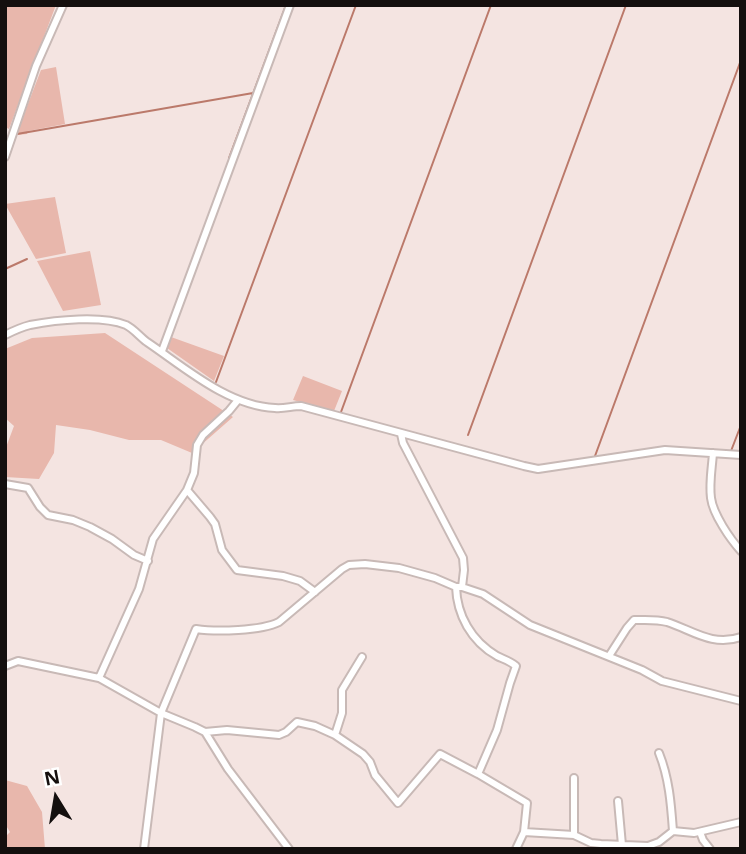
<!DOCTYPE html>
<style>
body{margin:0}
#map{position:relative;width:746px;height:854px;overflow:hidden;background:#f4e4e1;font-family:"Open Sans",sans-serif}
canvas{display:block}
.frame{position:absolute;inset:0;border:7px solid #140f0e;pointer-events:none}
.north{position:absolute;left:21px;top:763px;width:70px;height:70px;-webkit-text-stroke:5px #fff;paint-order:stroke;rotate:349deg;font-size:19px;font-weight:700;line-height:28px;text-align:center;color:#140f0e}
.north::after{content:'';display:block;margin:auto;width:24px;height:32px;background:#140f0e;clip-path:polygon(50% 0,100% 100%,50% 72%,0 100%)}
</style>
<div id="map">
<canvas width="746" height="854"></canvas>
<div class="frame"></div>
<div class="north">N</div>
</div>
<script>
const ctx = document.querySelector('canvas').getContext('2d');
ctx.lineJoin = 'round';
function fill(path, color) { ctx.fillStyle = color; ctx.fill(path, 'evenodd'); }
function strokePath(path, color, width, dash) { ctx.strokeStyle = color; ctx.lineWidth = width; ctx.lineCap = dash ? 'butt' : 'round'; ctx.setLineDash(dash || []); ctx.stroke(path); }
const green = new Path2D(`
 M5,5H56L9,129L5,127Z
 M56,67L65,124L28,131L27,134L16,135L41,70Z
 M55,197L66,253L36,259L5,204Z
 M90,251L101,305L63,311L37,261Z
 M105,333L233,417L192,453L161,440H129L90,430L56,425L54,453L39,479L5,477V450L14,426L5,418V349L32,338Z
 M171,337L224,356L214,381L167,348Z
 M303,376L342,391L334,411L293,400Z
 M5,780L27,786L42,812L45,849H5V837L10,832L5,824Z`);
const stream = new Path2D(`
 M17,134L253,93
 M229,158L286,5
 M5,269L27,259
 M216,382L356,5
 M341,412L491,5
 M468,435L626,5
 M731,451L741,425
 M595,456L741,60`);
const street = new Path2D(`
 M5,157L36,66L63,5
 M5,335C13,331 22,327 30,325C56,320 102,315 126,325C134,329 140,337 147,342C184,367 228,406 275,408C284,409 292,406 301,406L524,466L538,469L665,450L741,455
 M162,351L290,5
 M401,434L403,443L463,558L464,570L462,587
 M713,453C712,468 709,483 711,498C713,514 730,539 741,551
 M5,484L28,488L40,507L48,515L73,520L90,527L112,539L134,555L148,561
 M187,490L210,517L215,524L222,550L237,570L283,576L300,581L315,592
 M456,587C457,615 471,641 497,656C503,659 510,661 516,666L510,683L497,730L478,774
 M609,656L627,628L634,620C645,620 656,619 667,622C692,630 712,647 741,637
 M5,666L18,661L99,678L161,713L195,727L205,732L228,769L289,849
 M99,678L139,589L153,539L187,490L194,473L197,445L203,435L229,411L238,400
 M205,732L227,730L279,735L286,732L297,722L315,726L335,735L363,754L370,762L375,775L398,803L440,754L478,774L527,803L524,832L516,849
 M335,735L342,713V690L362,657
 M659,753C669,778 671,803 673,831
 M574,778V835
 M618,801L622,845
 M524,832L574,835L591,843L601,844L648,846L659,842L673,831L694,833L741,822
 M700,832L703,840L710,849
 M144,849L161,713L196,629C216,632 261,631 279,622L342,569L349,565L365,564L399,568L435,578L456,587H462L483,594L530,625L642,670L662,681L741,701`);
fill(green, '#e8b7ac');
strokePath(stream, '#bb796a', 2);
strokePath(street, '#c8b9b6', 10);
strokePath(street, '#fff', 6);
</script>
